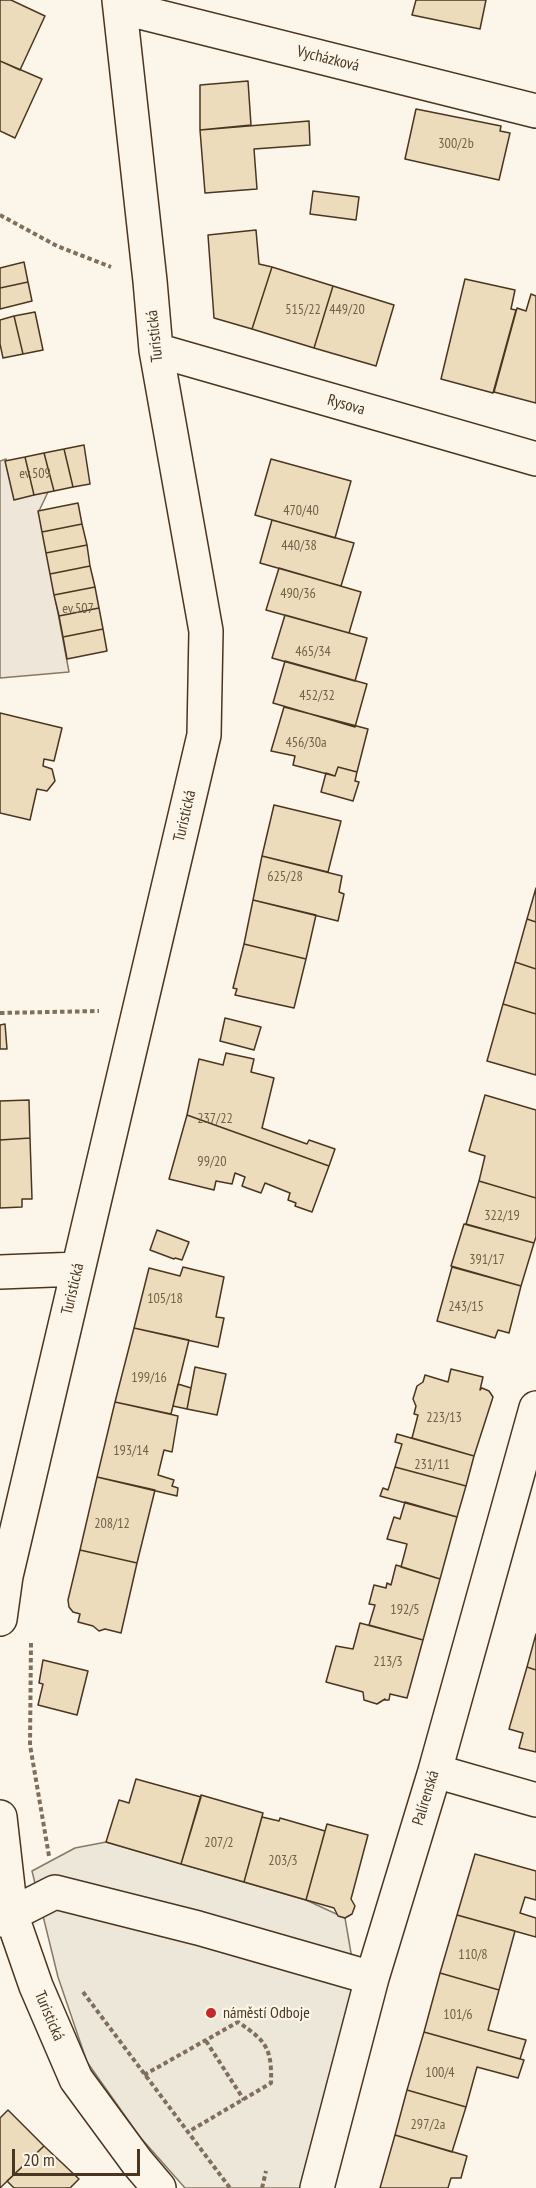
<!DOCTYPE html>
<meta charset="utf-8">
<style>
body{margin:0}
#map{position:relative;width:536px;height:2188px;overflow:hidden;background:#fbf6e9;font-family:"PT Sans Narrow",sans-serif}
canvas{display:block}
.scale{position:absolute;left:12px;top:2149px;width:128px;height:27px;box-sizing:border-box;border:3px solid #4a3520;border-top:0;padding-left:8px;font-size:18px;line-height:21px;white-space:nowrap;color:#4a3520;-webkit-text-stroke:4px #fbf6e9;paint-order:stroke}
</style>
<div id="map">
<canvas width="536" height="2188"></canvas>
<div class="scale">20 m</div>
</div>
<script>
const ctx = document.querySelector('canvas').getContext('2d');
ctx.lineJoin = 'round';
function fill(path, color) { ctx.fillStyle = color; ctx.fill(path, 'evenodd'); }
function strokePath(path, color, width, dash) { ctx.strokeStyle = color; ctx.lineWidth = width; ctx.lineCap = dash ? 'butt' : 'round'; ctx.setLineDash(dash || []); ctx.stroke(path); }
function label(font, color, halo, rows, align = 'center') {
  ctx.font = font + ' "PT Sans Narrow",sans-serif'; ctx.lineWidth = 4.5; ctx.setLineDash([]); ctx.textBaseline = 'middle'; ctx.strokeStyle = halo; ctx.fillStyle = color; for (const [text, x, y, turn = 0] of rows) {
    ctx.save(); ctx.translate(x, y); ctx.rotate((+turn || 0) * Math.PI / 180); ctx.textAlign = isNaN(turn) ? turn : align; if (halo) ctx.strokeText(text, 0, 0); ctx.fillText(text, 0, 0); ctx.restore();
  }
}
const green = new Path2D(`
 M6,459L14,498L48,492L39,511L69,672L0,678V461Z`);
const parking = new Path2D(`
 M106,1842L306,1900L345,1918L358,1994L303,2188H185L140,2137L87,2062L58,1977L32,1871L75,1848Z`);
const building = new Path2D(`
 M0,0H11L45,16L20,70L0,61Z
 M416,0H486L480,29L412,15Z
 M0,61L42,79L15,138L0,131Z
 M248,81L251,125L200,130V85Z
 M416,109L501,126L500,131L510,133L499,180L405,159Z
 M309,121L310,145L254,149L257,189L205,193L200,130Z
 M313,191L359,197L356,220L310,214Z
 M256,230L259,264L272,267L252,329L214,318L208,235Z
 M24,262L28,282L0,288V268Z
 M272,267L333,286L314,348L252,329Z
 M465,279L515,290L511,309L516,310L493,393L441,379Z
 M28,282L32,301L0,309V288Z
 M333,286L394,305L376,366L314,348Z
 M531,294L536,296V403L494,392L517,308L526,311Z
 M35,312L43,350L23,354L14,316Z
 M14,316L23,354L3,358L0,344V320Z
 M84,445L90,484L73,487L64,449Z
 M64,449L73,487L54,491L44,453Z
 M44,453L54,491L34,495L25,457Z
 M25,457L34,495L14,500L5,461Z
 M271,459L351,481L335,538L255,515Z
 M78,503L82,524L42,532L38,511Z
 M272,520L354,543L341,586L260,563Z
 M82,524L87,545L46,553L42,532Z
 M87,545L90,566L50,574L46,553Z
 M90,566L95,587L54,595L50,574Z
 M279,568L361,592L349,633L266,610Z
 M95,587L99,608L59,616L54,595Z
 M99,608L103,629L63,637L59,616Z
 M285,615L367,638L355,681L272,658Z
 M103,629L107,651L67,659L63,637Z
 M285,661L367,684L355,727L273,703Z
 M284,707L368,729L357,772L338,767L335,776L293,765L295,756L271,751Z
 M0,713L62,728L54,761L44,759L43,766L52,769L55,781L47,791L37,789L30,820L0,813Z
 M338,767L357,772L355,781L359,782L353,801L321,792L326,773L335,776Z
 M274,805L341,821L328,872L262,856Z
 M262,856L342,876L339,892L344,894L338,921L253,900Z
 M536,888V922L527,919Z
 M253,900L316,915L306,959L244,944Z
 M527,919L536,922V969L515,962Z
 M244,944L306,959L294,1008L235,995L237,989L233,988Z
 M515,962L536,969V1014L503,1004Z
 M503,1004L536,1014V1075L487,1061Z
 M225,1018L261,1027L254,1050L220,1041Z
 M5,1024L7,1049H0V1025Z
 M226,1053L254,1059L251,1072L274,1078L262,1128L307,1144L309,1140L335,1149L329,1166L187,1115L199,1059L223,1065Z
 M485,1095L536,1110V1198L479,1181L485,1156L469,1151Z
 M29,1100L30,1138L0,1140V1101Z
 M187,1115L329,1166L312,1212L295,1206L296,1203L288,1200L290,1193L265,1183L261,1193L247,1188L242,1186L245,1177L235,1173L232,1184L216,1181L214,1190L169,1179Z
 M30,1138L32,1199H22V1207L0,1208V1140Z
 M479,1181L536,1198V1237L534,1243L466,1224Z
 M464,1224L534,1243L521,1286L451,1266Z
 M157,1230L189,1242L182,1260L175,1258L174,1259L150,1250Z
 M183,1267L224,1277L216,1317L224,1318L218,1347L134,1328L149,1268L180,1276Z
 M452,1267L521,1286L509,1333L498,1330L495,1338L437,1321Z
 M134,1328L189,1340L171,1414L115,1402Z
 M195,1367L226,1374L217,1415L187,1409Z
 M451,1369L483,1377L480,1390L482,1388L489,1391L493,1397L474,1456L412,1438L418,1415L414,1414L416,1406L413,1399L417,1386L423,1382L425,1375L448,1382Z
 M178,1384L191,1388L187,1409L173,1406Z
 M115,1402L178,1416L172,1452L164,1450L158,1475L174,1480L172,1486L178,1488L177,1496L97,1477Z
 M397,1434L474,1456L466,1486L395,1467L402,1444L395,1442Z
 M395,1467L466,1486L457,1517L380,1496L383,1488L388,1490Z
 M97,1477L155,1490L137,1563L80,1550Z
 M405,1502L457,1517L440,1579L401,1567L407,1544L387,1539L394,1517L400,1519Z
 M80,1550L137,1563L121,1633L105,1629L99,1631L93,1626L78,1622L80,1614L73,1612L69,1607L68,1600Z
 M396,1565L440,1579L423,1640L369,1625L375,1605L369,1604L374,1585L386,1588L387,1583L391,1585Z
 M360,1623L423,1640L407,1698L390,1694L389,1700H384L385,1699L377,1704L364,1700L363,1692L326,1682L336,1646L353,1649Z
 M536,1634V1670L527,1667Z
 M43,1660L88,1671L77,1715L38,1705L43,1684L39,1683Z
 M527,1667L536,1670V1752L519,1748L523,1733L509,1729Z
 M136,1779L201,1797L181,1864L106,1842L119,1800L129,1803Z
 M201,1795L263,1813L244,1882L181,1864Z
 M262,1817L279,1821L280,1818L325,1831L306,1900L244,1882Z
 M327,1824L368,1835L351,1899L355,1906L352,1914L345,1918L338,1916L334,1908L306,1900Z
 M475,1854L536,1871V1900L525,1897L520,1913L536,1918V1937L457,1915Z
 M457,1915L515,1931L499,1990L440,1973Z
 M440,1973L499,1990L488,2030L526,2040L520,2059L424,2032Z
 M424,2032L524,2060L518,2078L477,2067L466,2107L407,2090Z
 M407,2090L466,2107L452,2152L395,2135Z
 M8,2110L44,2146L0,2188V2118Z
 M395,2135L467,2156L461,2178H451L448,2188H380Z
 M44,2146L79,2179L70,2188H14L7,2181Z`);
const path = new Path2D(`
 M0,215L57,246L111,267
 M0,1013L99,1011
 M31,1643L30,1745L49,1856
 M83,1992L230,2188
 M206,2041L244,2100
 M144,2075L238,2022C266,2041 272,2048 271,2083L188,2132
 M262,2188L266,2171`);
const minor = new Path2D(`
 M120,7L536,111
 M156,350L536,459
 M0,1272L78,1269
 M0,1619L6,1576L204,735L206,631L156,350L150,281L119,0
 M435,1771L536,1800
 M0,1817L11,1914L36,1986L76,2079L137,2162L159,2188
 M0,1920L55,1892L198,1928L372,1978
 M317,2188L372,1978L435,1771L536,1408`);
const markers = [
 [211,2013,6,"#c62828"]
];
const numberNames = [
 ["300/2b",456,144],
 ["515/22",303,310],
 ["449/20",347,310],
 ["ev.509",35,474],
 ["470/40",301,511],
 ["440/38",299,546],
 ["490/36",298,594],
 ["ev.507",78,609],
 ["465/34",313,652],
 ["452/32",317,696],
 ["456/30a",306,743],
 ["625/28",285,877],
 ["237/22",215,1119],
 ["99/20",212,1162],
 ["322/19",502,1216],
 ["391/17",487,1260],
 ["105/18",165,1299],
 ["243/15",466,1307],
 ["199/16",149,1378],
 ["223/13",444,1418],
 ["193/14",131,1451],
 ["231/11",432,1465],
 ["208/12",112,1524],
 ["192/5",405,1610],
 ["213/3",388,1662],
 ["207/2",219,1843],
 ["203/3",283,1861],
 ["110/8",473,1955],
 ["101/6",458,2015],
 ["100/4",440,2073],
 ["297/2a",428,2125]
];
const streetNames = [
 ["Vycházková",328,59,14],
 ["Turistická",155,336,-96],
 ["Rysova",346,405,16],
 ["Turistická",185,816,-77],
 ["Turistická",73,1289,-77],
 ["Palírenská",426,1798,-73],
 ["Turistická",49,2016,67]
];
const poiNames = [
 ["náměstí Odboje",223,2013]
];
fill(green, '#ede6d9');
strokePath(green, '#887966', 1.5);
fill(parking, '#ede7d9');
strokePath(parking, '#887966', 1.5);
fill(building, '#ecdcbc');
strokePath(building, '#4a3520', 1.5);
strokePath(minor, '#4a3520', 36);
strokePath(path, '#7f6f5c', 4, [4.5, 3]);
strokePath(minor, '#fbf6e9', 33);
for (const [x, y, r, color] of markers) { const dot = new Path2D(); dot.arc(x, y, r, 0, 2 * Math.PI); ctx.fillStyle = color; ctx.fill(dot); strokePath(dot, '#fbf6e9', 2); }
label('14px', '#725f47', null, numberNames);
label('16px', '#4a3520', '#fbf6e9', streetNames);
label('16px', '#4a3520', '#fbf6e9', poiNames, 'left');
</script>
